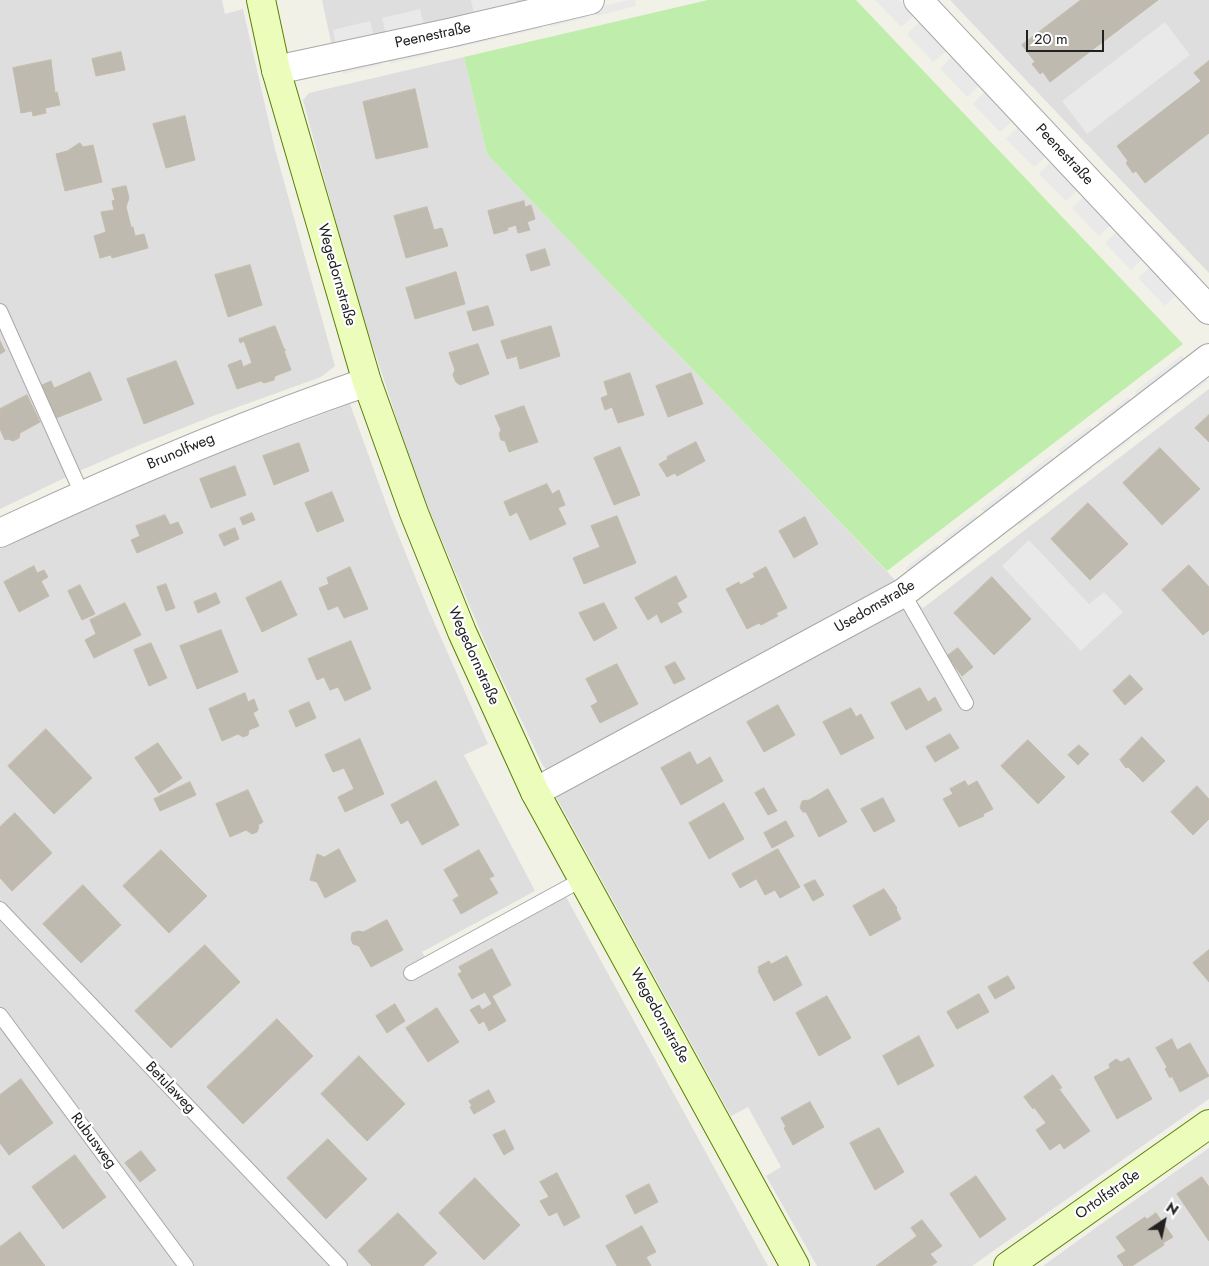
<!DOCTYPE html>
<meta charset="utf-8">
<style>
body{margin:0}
#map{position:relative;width:1209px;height:1266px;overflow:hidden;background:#f2f1e8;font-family:Jost,sans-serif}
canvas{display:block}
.north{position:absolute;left:1139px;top:1196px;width:50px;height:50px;-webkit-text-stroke:4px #fff;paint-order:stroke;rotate:34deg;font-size:14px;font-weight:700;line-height:20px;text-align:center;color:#212121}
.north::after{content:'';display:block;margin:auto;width:18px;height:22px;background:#212121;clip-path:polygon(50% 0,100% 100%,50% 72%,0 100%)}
.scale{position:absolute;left:1026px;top:30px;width:78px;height:22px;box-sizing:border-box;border:2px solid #212121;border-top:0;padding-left:6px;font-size:15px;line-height:18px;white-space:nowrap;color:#212121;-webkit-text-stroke:4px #fff;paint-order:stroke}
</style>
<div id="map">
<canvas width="1209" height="1266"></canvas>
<div class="north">N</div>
<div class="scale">20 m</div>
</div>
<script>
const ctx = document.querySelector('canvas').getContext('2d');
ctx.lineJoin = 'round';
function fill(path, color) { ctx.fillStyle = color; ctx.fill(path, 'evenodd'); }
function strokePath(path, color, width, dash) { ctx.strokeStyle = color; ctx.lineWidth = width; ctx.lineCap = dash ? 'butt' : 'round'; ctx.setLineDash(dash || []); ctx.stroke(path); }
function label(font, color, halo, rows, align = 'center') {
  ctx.font = font + ' Jost,sans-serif'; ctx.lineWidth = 4.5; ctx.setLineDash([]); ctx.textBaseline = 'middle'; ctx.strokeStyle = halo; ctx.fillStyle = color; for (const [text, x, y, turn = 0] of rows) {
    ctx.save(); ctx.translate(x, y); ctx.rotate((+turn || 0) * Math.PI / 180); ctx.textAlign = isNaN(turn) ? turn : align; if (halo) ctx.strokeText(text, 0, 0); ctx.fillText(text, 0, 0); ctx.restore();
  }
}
const residential = new Path2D(`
 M0,0H222L225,14L243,9L275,149L335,366L321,377L213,416L137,446L77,472L0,509Z
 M322,0H535L332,47Z
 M950,0H1209V273Z
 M464,57L487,154L612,286L897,582L548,771L543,766L490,654L429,510L403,438L354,289L303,100L309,93Z
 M1209,389V1099L972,1266H817L766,1176L781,1167L748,1107L731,1116L554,793L910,596L923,608Z
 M350,404L391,517L427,606L488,744L464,755L535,891L422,952L431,967L565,895L768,1266H0V549L29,534L170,471Z
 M1209,1148V1266H1043L1094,1229Z`);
const grass = new Path2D(`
 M708,0H856L1183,344L887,571L612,286L487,154L464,57Z`);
const parking = new Path2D(`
 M471,0H516L517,4L474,14Z
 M629,0H635L636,6L597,16L594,8Z
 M875,0H899L914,16L901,27Z
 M420,9L424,26L386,34L382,18Z
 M588,11L589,17L550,27L549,20Z
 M370,21L374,37L336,46L333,30Z
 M541,22L542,28L504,37L502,31Z
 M919,22L947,51L933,62L907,34Z
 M1165,22L1190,55L1087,134L1062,101Z
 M494,33L496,39L456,48L455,42Z
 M427,47L432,54L390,64L389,57Z
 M952,56L980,85L967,97L940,69Z
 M381,59L382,65L343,74L341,68Z
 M985,91L1013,121L1000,132L973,104Z
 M1018,126L1047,156L1034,167L1006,139Z
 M1051,161L1078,190L1066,201L1039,174Z
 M1084,196L1111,225L1099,236L1072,208Z
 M1157,230L1199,274L1194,279L1152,235Z
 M1117,231L1143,259L1131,270L1105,243Z
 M1150,267L1176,295L1165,306L1138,278Z
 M1182,355L1186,361L1139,397L1135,391Z
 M1203,375L1208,381L1176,405L1171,400Z
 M1128,397L1133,402L1101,426L1097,421Z
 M1165,404L1170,410L1138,435L1133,429Z
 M1090,426L1094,431L1062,456L1058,450Z
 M1126,434L1131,440L1099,464L1095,458Z
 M1051,455L1055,461L1024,485L1020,480Z
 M1088,463L1093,469L1060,494L1056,488Z
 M1013,485L1017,491L986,515L981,509Z
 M1050,493L1054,499L1019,526L1016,519Z
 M975,514L979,520L947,544L943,539Z
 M1029,540L1089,604L1104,592L1123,612L1081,651L1002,566Z
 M937,544L941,549L909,574L905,568Z
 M973,551L978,557L946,581L942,576Z`);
const building = new Path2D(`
 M1081,0H1158L1050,82L1043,72L1040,74L1032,64L1035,62L1022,45Z
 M121,52L125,70L96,76L92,59Z
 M51,60L55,93L57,92L60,105L45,108L46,113L33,116L32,111L21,113L13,68Z
 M1209,61V133L1145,183L1136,171L1133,173L1126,163L1128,161L1117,146L1201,81L1194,73Z
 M415,89L428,147L376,159L363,102Z
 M185,116L195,160L166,168L153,124Z
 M80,143L83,147L93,145L102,182L65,191L56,154L67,151Z
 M126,186L129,198L126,207L131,227H133L135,236L144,234L148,248L112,258L111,255L100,258L94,236L106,232L101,212L114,210L112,201L115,200L112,189Z
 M524,201L525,207L531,205L535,219L527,222L530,230L518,233L516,225L507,228L508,230L494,234L488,211Z
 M427,207L434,230L442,228L448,246L406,258L394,216Z
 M545,249L550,265L531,271L526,255Z
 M250,265L262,305L228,317L215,275Z
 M456,272L465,304L415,319L406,288Z
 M488,306L494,325L473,331L467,312Z
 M275,326L284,349L286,350L284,351L291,370L275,376L274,380L264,383L261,381L237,389L228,365L241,360L243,367L252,363L244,341L240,343L239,339Z
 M551,326L560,356L520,369L517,356L507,359L501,341Z
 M0,341L5,351L0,354Z
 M478,344L489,374L460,385L456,382L453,375L455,370L449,353Z
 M176,361L194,404L144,424L127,379Z
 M90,372L102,400L56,418L42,385L51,381L54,388Z
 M630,373L644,415L618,423L612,407L605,410L601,398L608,395L604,382Z
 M691,373L703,404L668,417L656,386Z
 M27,395L40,422L20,433L19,438L13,441L8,439L5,440L0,429V409Z
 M524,406L538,442L509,452L505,441L501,440L499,434L501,430L495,416Z
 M1209,415V442L1195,428Z
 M696,442L705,461L677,476L675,473L667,477L659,464L668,459L667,457Z
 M299,443L309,471L274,485L263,456Z
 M620,447L640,495L614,505L594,458Z
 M1160,448L1200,489L1162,525L1123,483Z
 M235,466L246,495L211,508L200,479Z
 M547,484L552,494L559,490L565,505L558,508L566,524L530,540L517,512L510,516L504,502Z
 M332,492L344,521L317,532L305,503Z
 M1088,503L1128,544L1090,580L1051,539Z
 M252,513L255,520L243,525L240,518Z
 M165,515L170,525L178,522L183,533L137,553L131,540L140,536L136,526Z
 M617,516L636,563L584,584L573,558L600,547L591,526Z
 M805,517L818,544L794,558L779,531Z
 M235,528L239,539L224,546L219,535Z
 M1189,565L1209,587V630L1203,635L1162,590Z
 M34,566L37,573L44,570L48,577L41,581L49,596L19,612L4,582Z
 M350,567L368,609L344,618L338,606L328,610L319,588L329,584L327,578Z
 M766,567L787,608L776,613L778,616L761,625L759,623L747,629L726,589L739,582L740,585L755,577L753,574Z
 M676,576L687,597L677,603L682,612L661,623L657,614L648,620L635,598Z
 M992,577L1031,619L994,655L954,613Z
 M281,581L297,615L262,632L246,598Z
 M166,584L175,608L166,611L157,587Z
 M80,585L95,614L82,620L68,591Z
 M216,593L220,603L198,613L194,602Z
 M125,603L141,635L94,658L85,640L96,634L90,620Z
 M604,603L617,628L594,641L579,613Z
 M221,630L238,672L197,689L180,646Z
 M351,641L371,689L345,701L338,687L330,690L324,677L317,680L308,659Z
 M151,643L167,678L149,686L134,650Z
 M958,648L973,667L962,676L947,656Z
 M675,662L685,679L674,684L665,667Z
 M617,664L638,704L600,723L591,706L598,702L586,679Z
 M1130,675L1143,689L1125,705L1113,691Z
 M920,688L928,702L935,697L942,710L906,730L891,703Z
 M245,693L248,702L254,699L258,710L253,713L259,726L249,730L248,735L243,737L238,734L222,741L209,709Z
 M309,702L316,718L296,727L289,711Z
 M778,705L795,735L764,752L747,722Z
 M851,708L856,717L861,714L874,738L841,755L823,722Z
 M46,729L92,778L54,814L8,766Z
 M950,734L959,748L935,762L926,747Z
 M1142,737L1165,761L1143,782L1128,767L1126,768L1120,760Z
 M360,739L384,794L345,812L338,797L354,789L344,768L333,772L325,755Z
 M1028,740L1065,777L1038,804L1001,766Z
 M158,743L182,778L159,793L135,758Z
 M1079,745L1089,754L1078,765L1068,755Z
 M690,752L697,765L710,757L723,781L681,805L661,768Z
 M436,781L459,825L422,845L408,820L401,824L391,805Z
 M965,781L968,786L977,781L993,809L983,814L984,816L959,827L943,799L953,794L950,789Z
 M190,782L196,795L160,811L154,799Z
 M1197,786L1209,799V819L1193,835L1171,812Z
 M764,788L777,811L768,815L755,793Z
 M828,789L847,822L819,837L806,812H803L800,808L802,801L809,800Z
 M248,790L263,822L258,825L259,827L257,832L252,834L246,830L230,837L216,804Z
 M883,798L895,821L874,832L861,809Z
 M724,803L744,839L709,859L689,823Z
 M15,813L52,853L12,891L0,878V827Z
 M786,821L794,836L772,848L764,833Z
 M339,849L356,881L325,898L317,882L310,880L317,854L324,857Z
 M778,849L800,887L780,898L775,890L765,895L749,865Z
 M161,850L207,896L169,933L123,886Z
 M479,850L494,876L489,878L498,893L475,906L466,892L459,896L444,870Z
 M749,865L756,879L740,888L732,874Z
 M815,880L824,895L813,901L804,885Z
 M83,885L121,925L81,963L43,924Z
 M884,889L897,908L896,909L901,919L870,936L853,906Z
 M466,892L475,906L461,914L453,900Z
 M387,920L403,950L371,967L359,946L353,944L351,939L352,933L358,931L363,932Z
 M205,945L240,982L171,1048L135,1011Z
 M492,949L511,985L492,996L506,1021L489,1031L484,1021L479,1024L470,1010L479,1005L482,1010L492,1004L485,992L472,999L458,974L462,972L459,967Z
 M1209,950V982L1193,963Z
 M787,956L802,985L774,1001L758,971L759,970L758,967L769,961L771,964Z
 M1008,976L1015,988L995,999L988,987Z
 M979,994L989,1012L957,1029L947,1012Z
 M827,996L851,1038L819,1056L796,1013Z
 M395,1004L405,1021L387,1033L376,1016Z
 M437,1008L459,1042L428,1062L406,1028Z
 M277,1019L313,1056L243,1124L207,1087Z
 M919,1036L934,1066L898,1085L883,1056Z
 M1172,1039L1177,1050L1190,1043L1209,1076L1180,1092L1172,1076L1170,1078L1165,1069L1167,1067L1156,1048Z
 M359,1056L405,1104L367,1141L321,1094Z
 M1129,1058L1152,1099L1117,1119L1094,1077L1110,1068L1109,1064L1116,1059L1121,1062Z
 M1053,1075L1062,1088L1059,1089L1090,1131L1064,1149L1060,1143L1050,1150L1036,1130L1046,1123L1034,1107L1033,1109L1024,1097Z
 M21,1079L53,1123L9,1155L0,1143V1095Z
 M489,1090L495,1102L474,1114L470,1107L472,1106L469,1101Z
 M810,1102L824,1127L793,1145L784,1128L786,1127L781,1118Z
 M879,1128L904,1172L875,1190L850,1143Z
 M505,1130L514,1149L504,1155L493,1135Z
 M328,1139L367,1179L326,1219L287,1178Z
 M141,1151L156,1170L140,1182L125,1163Z
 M75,1155L106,1197L63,1229L32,1187Z
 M557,1173L580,1217L564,1226L557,1212L549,1216L540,1201L549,1197L540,1182Z
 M976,1176L1006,1219L980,1238L950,1194Z
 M1202,1177L1209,1187V1241L1177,1194Z
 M475,1178L520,1225L484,1260L439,1213Z
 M649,1184L658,1202L635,1214L626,1196Z
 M398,1213L437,1253L423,1266H372L358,1251Z
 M1156,1213L1173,1237L1163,1243L1164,1245L1132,1266H1124L1117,1256L1126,1251L1116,1237L1145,1217L1147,1219Z
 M922,1220L942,1246L930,1254L937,1262L931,1266H876L917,1236L911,1228Z
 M642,1226L656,1252L646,1257L651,1266H617L606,1246Z
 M20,1232L45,1266H0V1247Z`);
const lane = new Path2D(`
 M0,311L82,494
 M903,593L966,703
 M0,909L340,1266
 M411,973L583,879
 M0,1015L186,1266`);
const street = new Path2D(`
 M918,0L1209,310
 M276,70L449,33L590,0
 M0,533C120,477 241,425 367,382
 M535,792L903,593L1209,358`);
const secondary = new Path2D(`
 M261,0L276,70L367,382L414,513L462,632L535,792L795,1266
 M1008,1266L1209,1124`);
const streetNames = [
 ["Peenestraße",433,36,-12],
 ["Peenestraße",1064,155,47],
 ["Wegedornstraße",336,275,74],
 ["Brunolfweg",181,452,-23],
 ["Usedomstraße",875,607,-30],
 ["Wegedornstraße",473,656,66],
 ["Wegedornstraße",659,1016,61],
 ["Betulaweg",170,1088,46],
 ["Rubusweg",93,1141,53],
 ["Ortolfstraße",1108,1195,-35]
];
fill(residential, '#dfdede');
fill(grass, '#bfedac');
fill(parking, '#e9e9e9');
fill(building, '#bfbab0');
strokePath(building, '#c5bba9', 1);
strokePath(lane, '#a8a8a8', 16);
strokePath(street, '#a8a8a8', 30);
strokePath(secondary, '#588000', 30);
strokePath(lane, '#fff', 14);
strokePath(street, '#fff', 28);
strokePath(secondary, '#ecfdbb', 28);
label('15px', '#212121', '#fff', streetNames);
</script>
